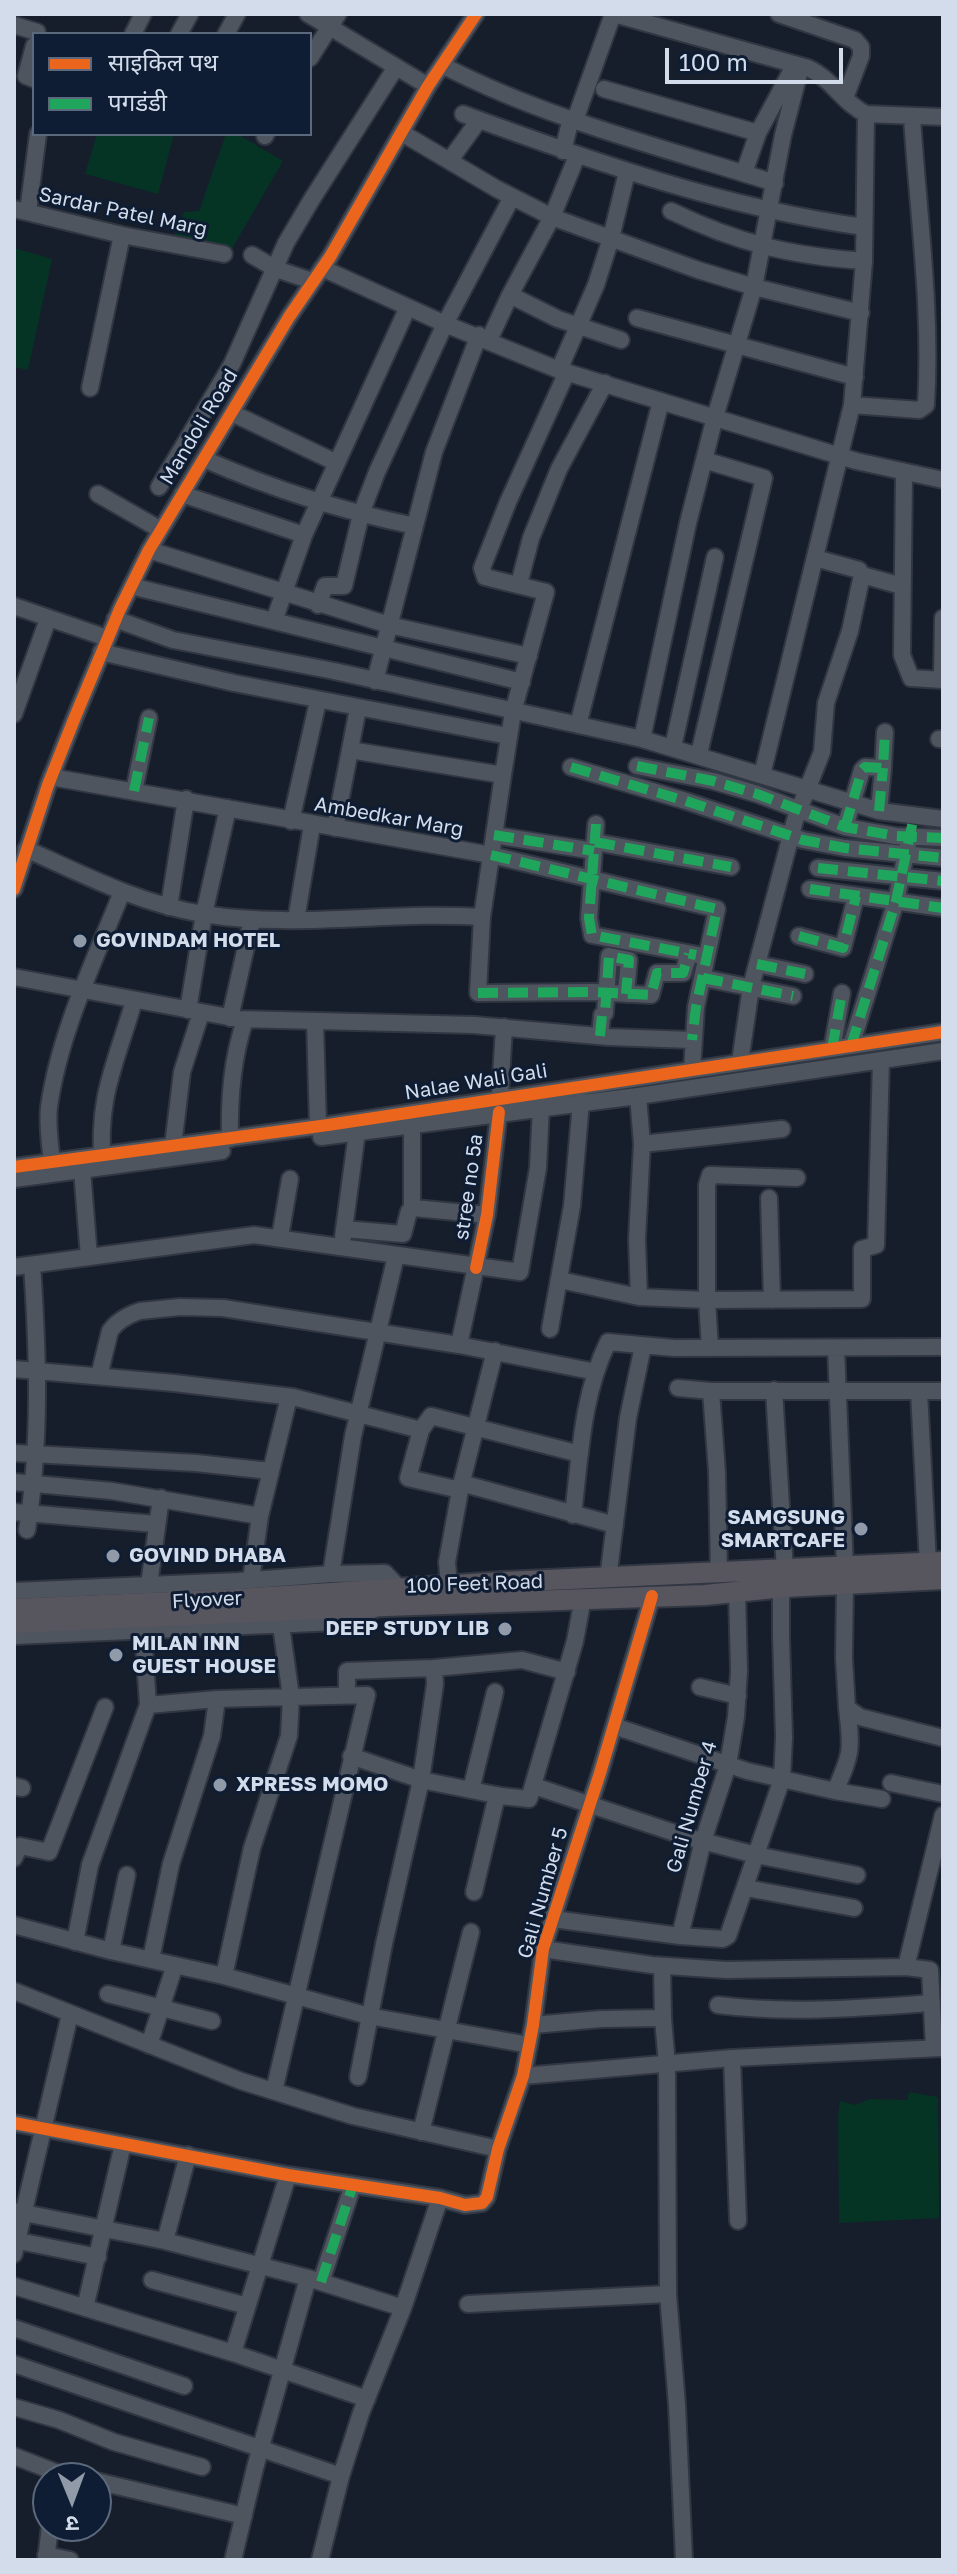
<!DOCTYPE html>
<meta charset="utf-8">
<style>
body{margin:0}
#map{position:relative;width:957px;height:2574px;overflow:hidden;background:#161e2b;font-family:"Golos Text","Noto Sans Devanagari",sans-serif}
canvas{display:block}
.frame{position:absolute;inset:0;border:16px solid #d2dceb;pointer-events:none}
.legend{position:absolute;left:32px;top:32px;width:280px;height:104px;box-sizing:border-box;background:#0e1d33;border:2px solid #5c697d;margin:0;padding:10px 14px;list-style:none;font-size:24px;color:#d2dceb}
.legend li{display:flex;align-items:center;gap:16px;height:40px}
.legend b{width:40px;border:2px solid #5c697d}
.north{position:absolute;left:32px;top:2462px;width:80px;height:80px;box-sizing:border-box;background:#0e1d33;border:2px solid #5c697d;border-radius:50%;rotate:179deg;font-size:22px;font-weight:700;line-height:32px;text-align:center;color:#d2dceb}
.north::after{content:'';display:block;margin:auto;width:28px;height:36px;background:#909aa8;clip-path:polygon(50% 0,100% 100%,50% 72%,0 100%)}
.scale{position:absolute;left:665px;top:48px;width:178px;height:36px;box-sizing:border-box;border:4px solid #d2dceb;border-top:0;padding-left:10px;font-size:24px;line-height:28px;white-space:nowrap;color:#d2dceb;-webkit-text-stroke:6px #0e1d33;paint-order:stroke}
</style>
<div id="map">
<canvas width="957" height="2574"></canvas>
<div class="frame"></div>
<ul class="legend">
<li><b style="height:10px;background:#eb651d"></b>साइकिल पथ</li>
<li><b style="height:10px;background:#20a55d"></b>पगडंडी</li>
</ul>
<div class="north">उ</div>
<div class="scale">100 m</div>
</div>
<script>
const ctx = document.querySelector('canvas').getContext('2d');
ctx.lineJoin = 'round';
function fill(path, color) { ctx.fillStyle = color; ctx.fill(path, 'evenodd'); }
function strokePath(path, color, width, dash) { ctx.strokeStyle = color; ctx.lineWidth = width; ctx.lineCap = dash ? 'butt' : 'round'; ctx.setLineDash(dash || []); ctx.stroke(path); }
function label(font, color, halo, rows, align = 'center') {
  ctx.font = font + ' "Golos Text",sans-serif'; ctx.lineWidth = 6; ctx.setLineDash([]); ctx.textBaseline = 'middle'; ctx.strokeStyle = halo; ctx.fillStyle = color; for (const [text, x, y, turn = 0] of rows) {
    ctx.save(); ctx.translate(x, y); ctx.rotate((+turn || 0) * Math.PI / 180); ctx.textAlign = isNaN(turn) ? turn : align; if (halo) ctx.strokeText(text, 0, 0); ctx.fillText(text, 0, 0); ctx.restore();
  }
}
const green = new Path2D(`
 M97,134H174L158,194L85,174Z
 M226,134H237L283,161L230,252L173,239L184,212L199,211Z
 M14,248L52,259L28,370L14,367Z
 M909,2092L938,2097L939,2218L839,2223L838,2117L840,2101L856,2105L869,2099L907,2100Z`);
const minor = new Path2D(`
 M308,14L428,86
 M614,14L808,68C831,78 844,104 866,114L943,117
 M779,14L855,40L861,47V56L845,98
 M14,25L37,32V34
 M133,34L143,14
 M179,34L190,14
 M226,34L237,14
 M34,46L26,76L34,79
 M310,58L338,14
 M442,65C546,119 664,148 775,183
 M604,89L758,133
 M463,114C594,162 726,208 864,227
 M575,120L613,14
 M402,133L497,189L552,217L698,270L754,287L861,313
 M265,136L266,134
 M563,151L571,118
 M577,156L552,217L510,295L558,319L621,340
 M450,160L479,120
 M744,173L758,133L794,66
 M14,209L122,235L224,254
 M671,211C737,243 791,256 864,261
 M28,212L38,134
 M252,255L276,269L312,281
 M322,268L445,324L559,370L856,461L943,480
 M637,318L855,377
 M489,340L510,295
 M559,370L596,285L611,238L627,172
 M90,388L122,235
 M852,405L919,410L926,405C932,309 918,213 912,117
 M232,413L337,463
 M204,459C272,489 342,511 415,526
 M904,473L902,655L911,678L943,680
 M159,487L232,364L286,243L312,199L396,67
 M98,494L161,530
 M182,494L304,535
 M149,550L389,625L529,656
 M862,575L902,586
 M519,584L531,538L559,469L605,383
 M131,586L522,682
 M318,605L325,586H344L361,514L377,472L445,324L512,197
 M14,606L107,638
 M115,619L173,640L334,671L642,739L879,811L943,819
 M274,621L304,535L408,307
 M101,652L234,683L508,736
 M942,679L943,618
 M375,681L434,452L479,335
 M14,714L48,619
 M578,725L661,401
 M642,739L688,523L715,417L754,287L783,135L801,66
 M939,739H943
 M673,747L715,557
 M350,750L503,775L513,712L546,592L485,577L482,568L508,502L567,372
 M699,754L764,478L704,460
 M637,766L713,781L757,794L845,827L896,836L943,838
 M571,767L686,801L803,840L845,848L943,858
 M503,775L482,917L478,993L593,992L651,995L657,973H683L689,954
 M762,775L852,405L864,261L866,114
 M51,777L491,855L717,909L696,1007L692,1070
 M134,791L149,718
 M879,811L883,768
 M291,821L318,701
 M596,824L589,918L592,935L698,955
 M845,827L862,770L865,767L883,768L885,732
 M335,828L358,708
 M494,835L594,851
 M595,842L731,867
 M26,849C84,875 140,904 203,914C295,929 389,911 482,917
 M818,868L943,881
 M14,889L48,785L75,717L120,609L149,550L289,317L330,257L428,86L476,14
 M810,889L943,908
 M169,907L186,799
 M296,920L312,825
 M799,936L843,948L856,896
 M757,964L805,974
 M14,977L239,1019L474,1025L609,1037L692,1040
 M703,978L793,996
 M188,1010L204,914L228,808
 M230,1018L252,920
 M315,1022L318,1126
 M600,1036L602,1015L605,1013L609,956L629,960L626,994
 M851,1046L896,901L908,844
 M832,1049L842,993
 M740,1062L751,987L795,820L822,752L826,703L850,631L862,575L859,570L815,558
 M638,1096L642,1144L637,1239L639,1297
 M321,1137L638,1096L943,1051
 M230,1139C229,1097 232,1059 245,1020
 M642,1144L782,1129
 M173,1146L182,1072L201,1013
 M52,1162C50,1144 47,1125 49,1107C59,1034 95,959 122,892
 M14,1167L328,1125L943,1032
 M103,1167C96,1099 116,1063 134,1001
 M82,1170L89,1257
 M14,1179L222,1151
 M769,1198L772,1300
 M412,1208V1124
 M344,1229L403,1234L409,1211L414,1208L487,1215
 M280,1237L290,1179
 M343,1237L357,1132
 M14,1267L254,1235L520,1272L538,1168L541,1107
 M560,1280L639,1297L707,1300L862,1299V1249L876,1245L881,1061
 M550,1329L572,1206L581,1102
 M459,1345L487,1215L499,1112L504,1027
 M710,1348L707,1300V1185L710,1175L797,1178
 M836,1348L845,1567
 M14,1369L174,1383L293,1397L421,1430L431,1416L580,1454
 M99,1376L110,1331C117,1321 128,1315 140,1311L180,1307L223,1308L459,1345L596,1372
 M678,1388L711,1391H943
 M774,1390L785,1571
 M711,1391L717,1472L719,1574
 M919,1392L928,1563
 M421,1430L408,1478L460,1490
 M14,1453L196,1463L270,1471
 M14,1482L112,1491L260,1516
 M461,1483L615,1525
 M14,1512L156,1524
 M573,1515C580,1457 582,1395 608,1342L674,1348L943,1347
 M27,1530C41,1442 38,1353 32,1265
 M331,1574L353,1436L396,1256
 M608,1579L628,1418L643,1346
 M251,1580L260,1516L289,1397
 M149,1585L161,1498
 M449,1585L447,1562L461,1485L495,1351
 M845,1585L844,1658L847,1708L860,1717L943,1738
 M14,1591L239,1581L331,1574L385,1573L400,1589
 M14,1636L338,1622L373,1610
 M434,1668L522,1660L567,1672
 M700,1687L738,1696
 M347,1695V1671L434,1668L435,1684L421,1780L384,1944L358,2077
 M148,1705L217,1699L367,1695L274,2091
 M614,1726L747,1771L835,1791L882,1799
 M351,1756L421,1780L501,1796L529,1799L575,1641L583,1598
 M891,1783L943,1794
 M14,1786L22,1788
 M534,1786L687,1837L756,1855L857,1875
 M471,1790L495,1692
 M835,1791C852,1753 852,1750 847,1708
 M14,1858L20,1846L49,1852L105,1707
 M746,1888L854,1908
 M474,1892L497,1795
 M553,1919L680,1936L723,1939L728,1936L782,1779L784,1737L781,1636V1598L784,1587
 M14,1925L111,1951L224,1976L369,2016L529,2045
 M680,1936L703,1841L728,1765L736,1717L739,1671L737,1591
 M75,1942L90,1865L148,1705L143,1631
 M543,1949L652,1965L726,1970L906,1967L930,1970L934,2048
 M111,1951L127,1875
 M151,1959L171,1864L212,1736L217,1699
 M662,1966L663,2018
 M906,1967L943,1815
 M224,1976L252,1848L289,1736L291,1697L281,1625
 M14,1991L241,2081L353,2116L498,2149
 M108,1994L212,2021
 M718,2005C789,2014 861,2008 932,2003
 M533,2025L601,2019L663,2018L667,2065L668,2294L677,2405L684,2560
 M149,2045L175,1965
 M732,2058L738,2221
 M523,2076L732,2058L941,2048
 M14,2123L288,2175L440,2198L465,2205L482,2203L487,2197L498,2149L523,2076L533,2025L543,1949L600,1773L652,1596
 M421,2132L471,1932
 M14,2211L165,2241L308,2278L403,2308
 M14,2240L98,2257
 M165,2241L188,2155
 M14,2254L70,2014
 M152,2280L247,2306
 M321,2282L353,2185
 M14,2286L233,2353L367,2399
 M468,2304L668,2294
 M85,2308L123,2144
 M14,2328L184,2386
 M233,2353L288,2175
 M14,2364L341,2476
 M14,2407L59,2420L114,2442L202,2467
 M14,2456L55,2472L81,2478
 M96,2481L244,2516
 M46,2555L70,2560
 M46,2560L50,2526
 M233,2560L255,2468L308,2278
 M320,2560L341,2476L361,2413L403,2308L440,2198`);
const major = new Path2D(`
 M14,1609L237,1599L503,1582L943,1562
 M14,1623L386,1606L705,1595L784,1587L943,1579`);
const quiet = new Path2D(`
 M637,766L713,781L757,794L845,827L896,836L943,838
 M571,767L686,801L803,840L845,848L943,858
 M134,791L149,718
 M879,811L883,768
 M596,824L589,918L592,935L696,955
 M845,827L862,770L865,767L883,768L885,732
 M494,835L594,851
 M595,842L731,867
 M491,855L717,909L696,1007L692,1040
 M818,868L943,881
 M810,889L943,908
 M799,936L843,948L856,896
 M757,964L805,974
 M703,978L793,996
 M478,993L593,992L651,995L657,973H683L689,954
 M600,1036L602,1015L605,1013L609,956L629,960L626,994
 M851,1046L896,901L914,816
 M832,1049L842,993
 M321,2282L353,2185`);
const cycleway = new Path2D(`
 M14,889L48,785L75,717L120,609L149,550L289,317L330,257L428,86L476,14
 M14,1167L328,1125L943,1032
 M476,1268L487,1215L499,1112
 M14,2123L288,2175L440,2198L465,2205L482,2203L487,2197L498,2149L523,2076L533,2025L543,1949L600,1773L652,1596`);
const markers = [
 [80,941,8,"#909aa8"],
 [861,1529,8,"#909aa8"],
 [113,1556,8,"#909aa8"],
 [505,1629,8,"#909aa8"],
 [116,1655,8,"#909aa8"],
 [220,1785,8,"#909aa8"]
];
const streetNames = [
 ["Sardar Patel Marg",123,212,12],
 ["Mandoli Road",199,427,-59],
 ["Ambedkar Marg",389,817,10],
 ["Nalae Wali Gali",476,1082,-9],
 ["stree no 5a",469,1187,-82],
 ["100 Feet Road",475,1584,-2],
 ["Flyover",207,1600,-3],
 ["Gali Number 4",692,1807,-74],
 ["Gali Number 5",543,1893,-74]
];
const poiNames = [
 ["GOVINDAM HOTEL",96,941],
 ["SAMGSUNG",845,1518,"right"],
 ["SMARTCAFE",845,1541,"right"],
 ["GOVIND DHABA",129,1556],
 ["DEEP STUDY LIB",489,1629,"right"],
 ["MILAN INN",132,1644],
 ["GUEST HOUSE",132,1667],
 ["XPRESS MOMO",236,1785]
];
fill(green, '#053424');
strokePath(minor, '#313742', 20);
strokePath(major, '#313742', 24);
strokePath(minor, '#4f555f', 16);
strokePath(major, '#57555e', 20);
strokePath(quiet, '#20a55d', 10, [20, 10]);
strokePath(cycleway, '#eb651d', 12);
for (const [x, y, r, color] of markers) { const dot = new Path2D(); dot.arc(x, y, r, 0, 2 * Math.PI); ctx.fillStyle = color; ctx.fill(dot); strokePath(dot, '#0e1d33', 3); }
label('20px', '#d2dceb', '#0e1d33', streetNames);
label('bold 20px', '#d2dceb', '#0e1d33', poiNames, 'left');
</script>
